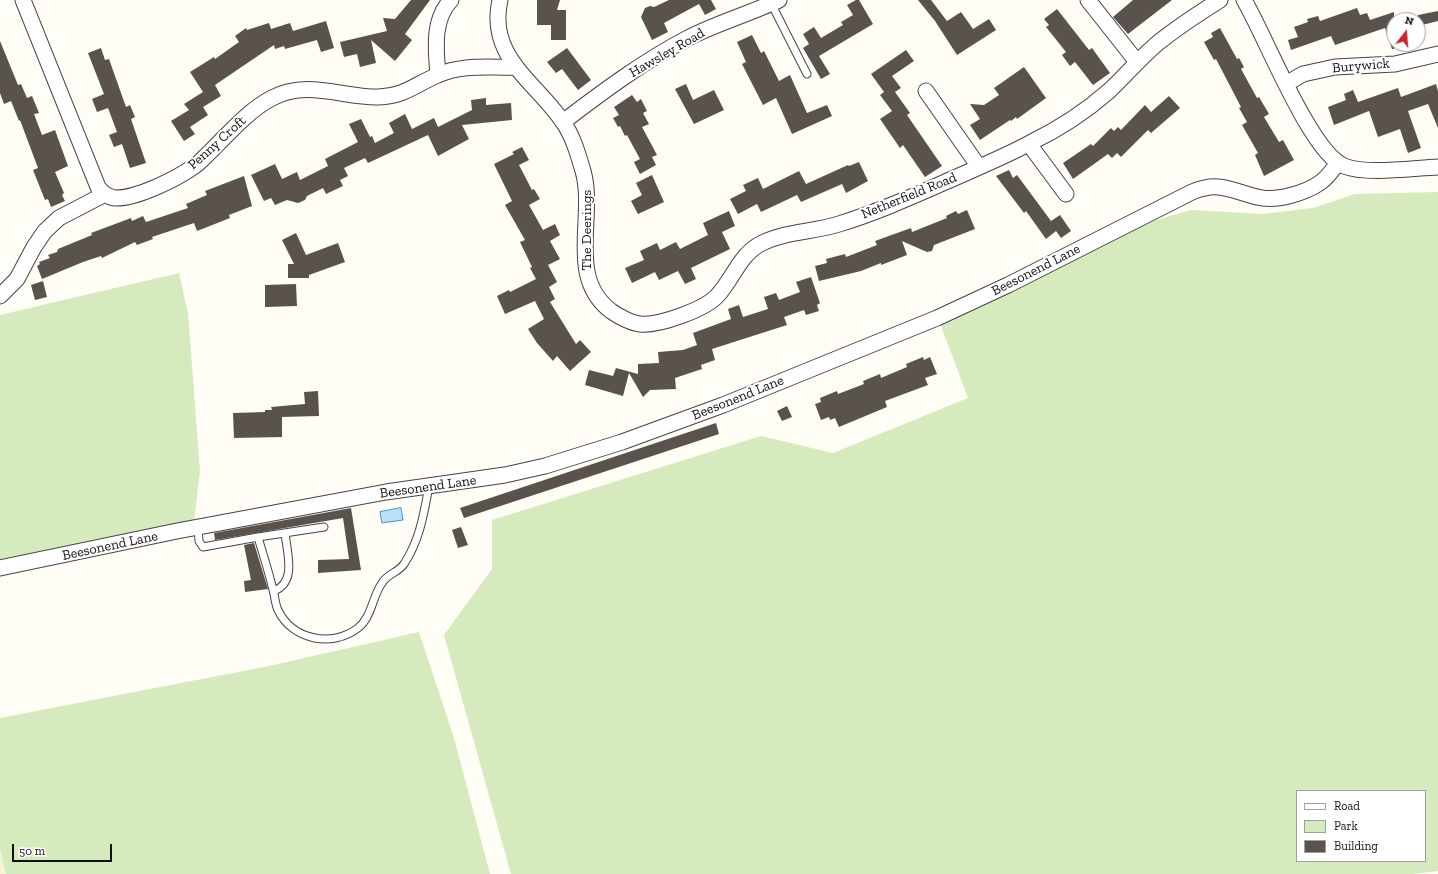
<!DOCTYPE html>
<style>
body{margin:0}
#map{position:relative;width:1438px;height:874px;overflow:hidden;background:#fffdf5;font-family:"Zilla Slab",serif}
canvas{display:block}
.legend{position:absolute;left:1296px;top:790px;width:130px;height:72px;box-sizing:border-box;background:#fff;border:1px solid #a0a0a0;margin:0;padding:5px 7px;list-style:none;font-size:12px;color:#111}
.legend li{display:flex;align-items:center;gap:8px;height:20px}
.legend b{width:20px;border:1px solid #a0a0a0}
.north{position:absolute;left:1386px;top:12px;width:40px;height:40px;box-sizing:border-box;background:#fff;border:1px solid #a0a0a0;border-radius:50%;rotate:17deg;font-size:11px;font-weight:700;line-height:16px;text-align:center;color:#111}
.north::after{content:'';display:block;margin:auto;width:14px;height:18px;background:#c4262e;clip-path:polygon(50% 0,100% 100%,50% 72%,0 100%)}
.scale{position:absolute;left:12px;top:844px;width:100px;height:18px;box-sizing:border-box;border:2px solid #111;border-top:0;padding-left:5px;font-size:12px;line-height:14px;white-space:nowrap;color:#111;-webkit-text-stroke:3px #fff;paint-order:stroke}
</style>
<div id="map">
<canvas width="1438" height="874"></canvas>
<ul class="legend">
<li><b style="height:5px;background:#fff"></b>Road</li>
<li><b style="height:11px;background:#d5ebbd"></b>Park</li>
<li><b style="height:11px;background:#5a524d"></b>Building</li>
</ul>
<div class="north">N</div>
<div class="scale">50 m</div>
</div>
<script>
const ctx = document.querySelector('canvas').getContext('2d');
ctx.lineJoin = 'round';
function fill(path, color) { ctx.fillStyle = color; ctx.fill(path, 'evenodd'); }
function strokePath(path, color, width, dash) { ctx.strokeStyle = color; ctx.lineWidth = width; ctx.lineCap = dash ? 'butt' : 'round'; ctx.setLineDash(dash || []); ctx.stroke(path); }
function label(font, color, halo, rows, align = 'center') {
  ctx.font = font + ' "Zilla Slab",serif'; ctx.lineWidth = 4; ctx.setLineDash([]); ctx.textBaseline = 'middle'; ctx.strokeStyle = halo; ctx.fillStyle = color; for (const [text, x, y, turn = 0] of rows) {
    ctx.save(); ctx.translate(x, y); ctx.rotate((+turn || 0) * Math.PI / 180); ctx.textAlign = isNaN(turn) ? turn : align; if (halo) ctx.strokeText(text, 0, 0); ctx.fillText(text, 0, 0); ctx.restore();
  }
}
const farmland = new Path2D(`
 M0,849L6,874H0Z`);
const green = new Path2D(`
 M1438,192V871L1413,874H511L444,635L492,569V520L761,436L833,453L968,398L940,323L1153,221L1191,210L1262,214L1313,208L1355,194ZM1297,791H1425V861H1297Z
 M179,273L188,313L200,471L194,521L0,563V315Z
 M419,632L454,738L490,874H6L0,849V718L269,666Z`);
const water = new Path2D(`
 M401,508L403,520L382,523L380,512Z`);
const building = new Path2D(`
 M411,0H430L405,34L412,40L395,61L371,40L376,63L360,67L357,54L344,57L340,42L387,31L383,18L395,19Z
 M537,0H560L557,10H566V40H551V25H537Z
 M669,0H711L716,9L705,15L699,4L664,23L668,32L652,40L641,17L645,8L650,6L654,7Z
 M856,0H859L873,24L819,56L830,74L821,79L803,48L809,44L803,34L814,27L821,38L843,25L841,22L853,15L847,5Z
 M918,0H931L947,21L961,12L973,29L989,19L996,30L957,55L935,21Z
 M1133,0H1172L1128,34L1113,17Z
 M1357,8L1360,15L1367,13L1370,20L1394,12V49H1392L1385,28L1335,45L1331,36L1291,50L1288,40L1298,37L1294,27L1308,22L1307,19L1318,16L1320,21Z
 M1057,9L1089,50L1092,48L1110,73L1093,85L1075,62L1070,66L1062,55L1066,52L1046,27L1049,25L1044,19Z
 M1438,11V21L1418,26V15Z
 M326,21L334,48L321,52L317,40L285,49L284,46L275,49L274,45L215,85L221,96L203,107L208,115L190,127L195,134L184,141L171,121L189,110L184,104L203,92L190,72L214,57L215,59L239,42L235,36L246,28L247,30L269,23L271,29L290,23L293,31Z
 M1220,28L1237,59L1239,58L1244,67L1241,69L1257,98L1259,97L1269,114L1264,117L1279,142L1283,140L1294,160L1264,176L1255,155L1258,153L1242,125L1247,122L1239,108L1241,107L1216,59L1214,60L1204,42L1213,37L1211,33Z
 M752,35L761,53L764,51L779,81L790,75L807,113L827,105L832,116L792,134L776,98L763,105L742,64L746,62L737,42Z
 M0,41L18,85L21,84L27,98L32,96L39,113L34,114L42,135L55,130L68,166L55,172L64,193L62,195L65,201L51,207L48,199L45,200L33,170L38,168L20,120L19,121L11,101L4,104L0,93Z
 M101,48L105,60L109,59L126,107L130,105L135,117L131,119L146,163L130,168L122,144L114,147L109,135L117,132L108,108L97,112L92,99L104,94L88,53Z
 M567,48L591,80L578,90L562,69L556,73L547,62Z
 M906,50L914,61L892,76L901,88L895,92L910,113L907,115L942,166L925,177L903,145L900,148L880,119L892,111L880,95L884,92L871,74Z
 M1024,67L1046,98L1017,119L1016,117L1011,121L1010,120L980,140L970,125L980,119L970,104L984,105L999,95L994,88Z
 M686,84L693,100L714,90L724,110L694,124L675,89Z
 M1436,84L1438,91V128L1428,104L1408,111L1421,148L1408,153L1400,129L1378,137L1369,111L1334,125L1328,107L1346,100L1344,94L1353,90L1358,102L1398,88L1401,97Z
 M632,95L637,102L641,99L647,111L643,113L649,124L642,127L657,155L652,157L656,165L640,174L634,162L640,159L627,135L625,136L620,126L618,127L613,118L619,115L614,107Z
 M1169,96L1180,108L1151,133L1148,130L1121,157L1117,153L1112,158L1108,154L1073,179L1063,163L1091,144L1093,146L1111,128L1114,131L1118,127L1121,130L1145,105L1151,112Z
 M486,98V105L511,103L512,120L462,125L469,139L438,156L428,135L368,163L365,158L344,168L348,176L340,180L343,186L326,194L323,188L307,196L305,200L298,203L287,200L275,205L271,198L264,201L251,175L275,164L282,179L297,172L300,180L328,166L325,159L358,142L349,124L361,119L370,137L372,136L375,143L394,133L389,123L405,114L412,129L434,118L438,127L472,110L471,100Z
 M522,147L529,160L519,165L532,190L534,189L540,199L529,205L543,230L555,224L560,235L550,241L560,259L548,265L557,282L549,287L555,299L550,302L576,344L580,340L591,352L570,371L557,356L553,361L537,343L528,329L544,319L535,301L505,314L497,296L509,290L510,292L536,279L530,268L532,267L520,242L525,240L505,205L512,201L494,164L514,154L512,152Z
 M859,162L868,181L846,193L842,184L801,202L797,195L761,212L757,204L738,214L730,199L746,191L743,185L758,178L763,189L799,171L806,184L848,165L849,166Z
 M1009,170L1013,178L1017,175L1051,221L1060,215L1071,231L1061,238L1056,231L1046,239L1026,211L1024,213L996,176Z
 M652,175L664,202L638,214L631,201L642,195L636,183Z
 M244,176L252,206L229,215L230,218L197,231L194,223L152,237L153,239L137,245L135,242L102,258L101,256L83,262L42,279L37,266L40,264L39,262L50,258L48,255L57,252L58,249L92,235L91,233L131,218L132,221L143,216L146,222L188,208L186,204L207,195L205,191Z
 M967,210L975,229L934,245L932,251L927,252L902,241L907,255L881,265V263L861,271L819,281L815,266L827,263L826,259L845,254L846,257L877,245L875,241L911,228L912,232L947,218L946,216L956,211L958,214Z
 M729,211L735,226L722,232L730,249L691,268L696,279L685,284L678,271L659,280L655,272L632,283L625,268L644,260L640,251L657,243L660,250L676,242L680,249L708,235L703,223Z
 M296,233L306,255L338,243L345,262L309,275V278H288V264H294L282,240Z
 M811,277L820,303L817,305L819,311L806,315L804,310L784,317L787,325L712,349L715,360L701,365L702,369L675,378L676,389L650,390L643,397L629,373L623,396L585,385L589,370L613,376L616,368L638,374V364L659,363L658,352L683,350L697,345L693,333L731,319L728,309L739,305L743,317L768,309L764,297L776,293L779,300L800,292L796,282Z
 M43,281L47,297L35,300L31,285Z
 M296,284L297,306L265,307V285Z
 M923,357L924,360L930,357L937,374L925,378L928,385L885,401L887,407L839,427L835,418L830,420L829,417L821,420L815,404L821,402L820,398L837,391L838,394L864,384L863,381L880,374L881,378L907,367L906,364Z
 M318,391L319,416L282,417V437L234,438L233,413L265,412V410H272L271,407L305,404L304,392Z
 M787,406L792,417L782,421L777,411Z
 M716,423L719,434L464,518L460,508Z
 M351,508L361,570L318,573V560L349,559L343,518L215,540L214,533Z
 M461,527L468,545L458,548L452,530Z
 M254,543L268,589L245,592L244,581L251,580L244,545Z`);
const service = new Path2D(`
 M771,3L807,74
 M198,528L199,541L203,547L258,537C263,555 269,572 273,590C275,596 275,604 278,610C292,640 332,648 358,628C372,617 372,597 382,583C387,574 399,572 404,564C420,540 424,513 429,486
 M258,537L324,527
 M274,591C297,582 287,553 285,533`);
const minor = new Path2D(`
 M23,0L98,187C102,193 108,197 115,198C136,199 176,179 193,167C200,163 205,156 211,151C230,132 249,110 272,98C307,79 344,98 379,97C405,96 416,84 438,75C463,64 489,68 515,67
 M500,0C487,57 536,82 563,122C573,136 578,154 583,171C596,216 566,277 611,311C618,316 631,323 640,324C659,326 706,309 718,295C734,277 740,254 762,243C787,231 814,232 839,224C875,213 909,198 943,183C972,170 1002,158 1030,143C1059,129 1085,112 1109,91C1126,75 1141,57 1159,42C1178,27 1199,13 1220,0
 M1088,0L1137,62
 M1244,0C1265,35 1310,152 1344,166C1366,175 1413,168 1438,167
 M438,75C436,50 432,20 451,0
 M1286,84L1303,74L1335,67L1395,64L1438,54
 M926,91L979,167
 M563,122C602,92 644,61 688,38C717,23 749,14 779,0
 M1029,144L1066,194
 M0,296L17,279L34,247L45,231L59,218L105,194
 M0,568L177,531L386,492L505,475L545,466L622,442L723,405L937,318L1008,285L1192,192C1219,181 1230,190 1257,197C1276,202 1306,193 1321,182C1328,177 1333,169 1338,163`);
const streetNames = [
 ["Hawsley Road",667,53,-30],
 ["Burywick",1361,66,-5],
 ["Penny Croft",217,143,-42],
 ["Netherfield Road",909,196,-22],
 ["The Deerings",587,230,-90],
 ["Beesonend Lane",1036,270,-27],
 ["Beesonend Lane",738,398,-22],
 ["Beesonend Lane",428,487,-8],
 ["Beesonend Lane",110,546,-12]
];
fill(farmland, '#f6f3d4');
fill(green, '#d5ebbd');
fill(water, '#b9e0f7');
strokePath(water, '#3f96cf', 1);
fill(building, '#5a524d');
strokePath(service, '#444', 9);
strokePath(minor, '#444', 17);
strokePath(service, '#fff', 7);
strokePath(minor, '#fff', 15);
label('14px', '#111', '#fff', streetNames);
</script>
